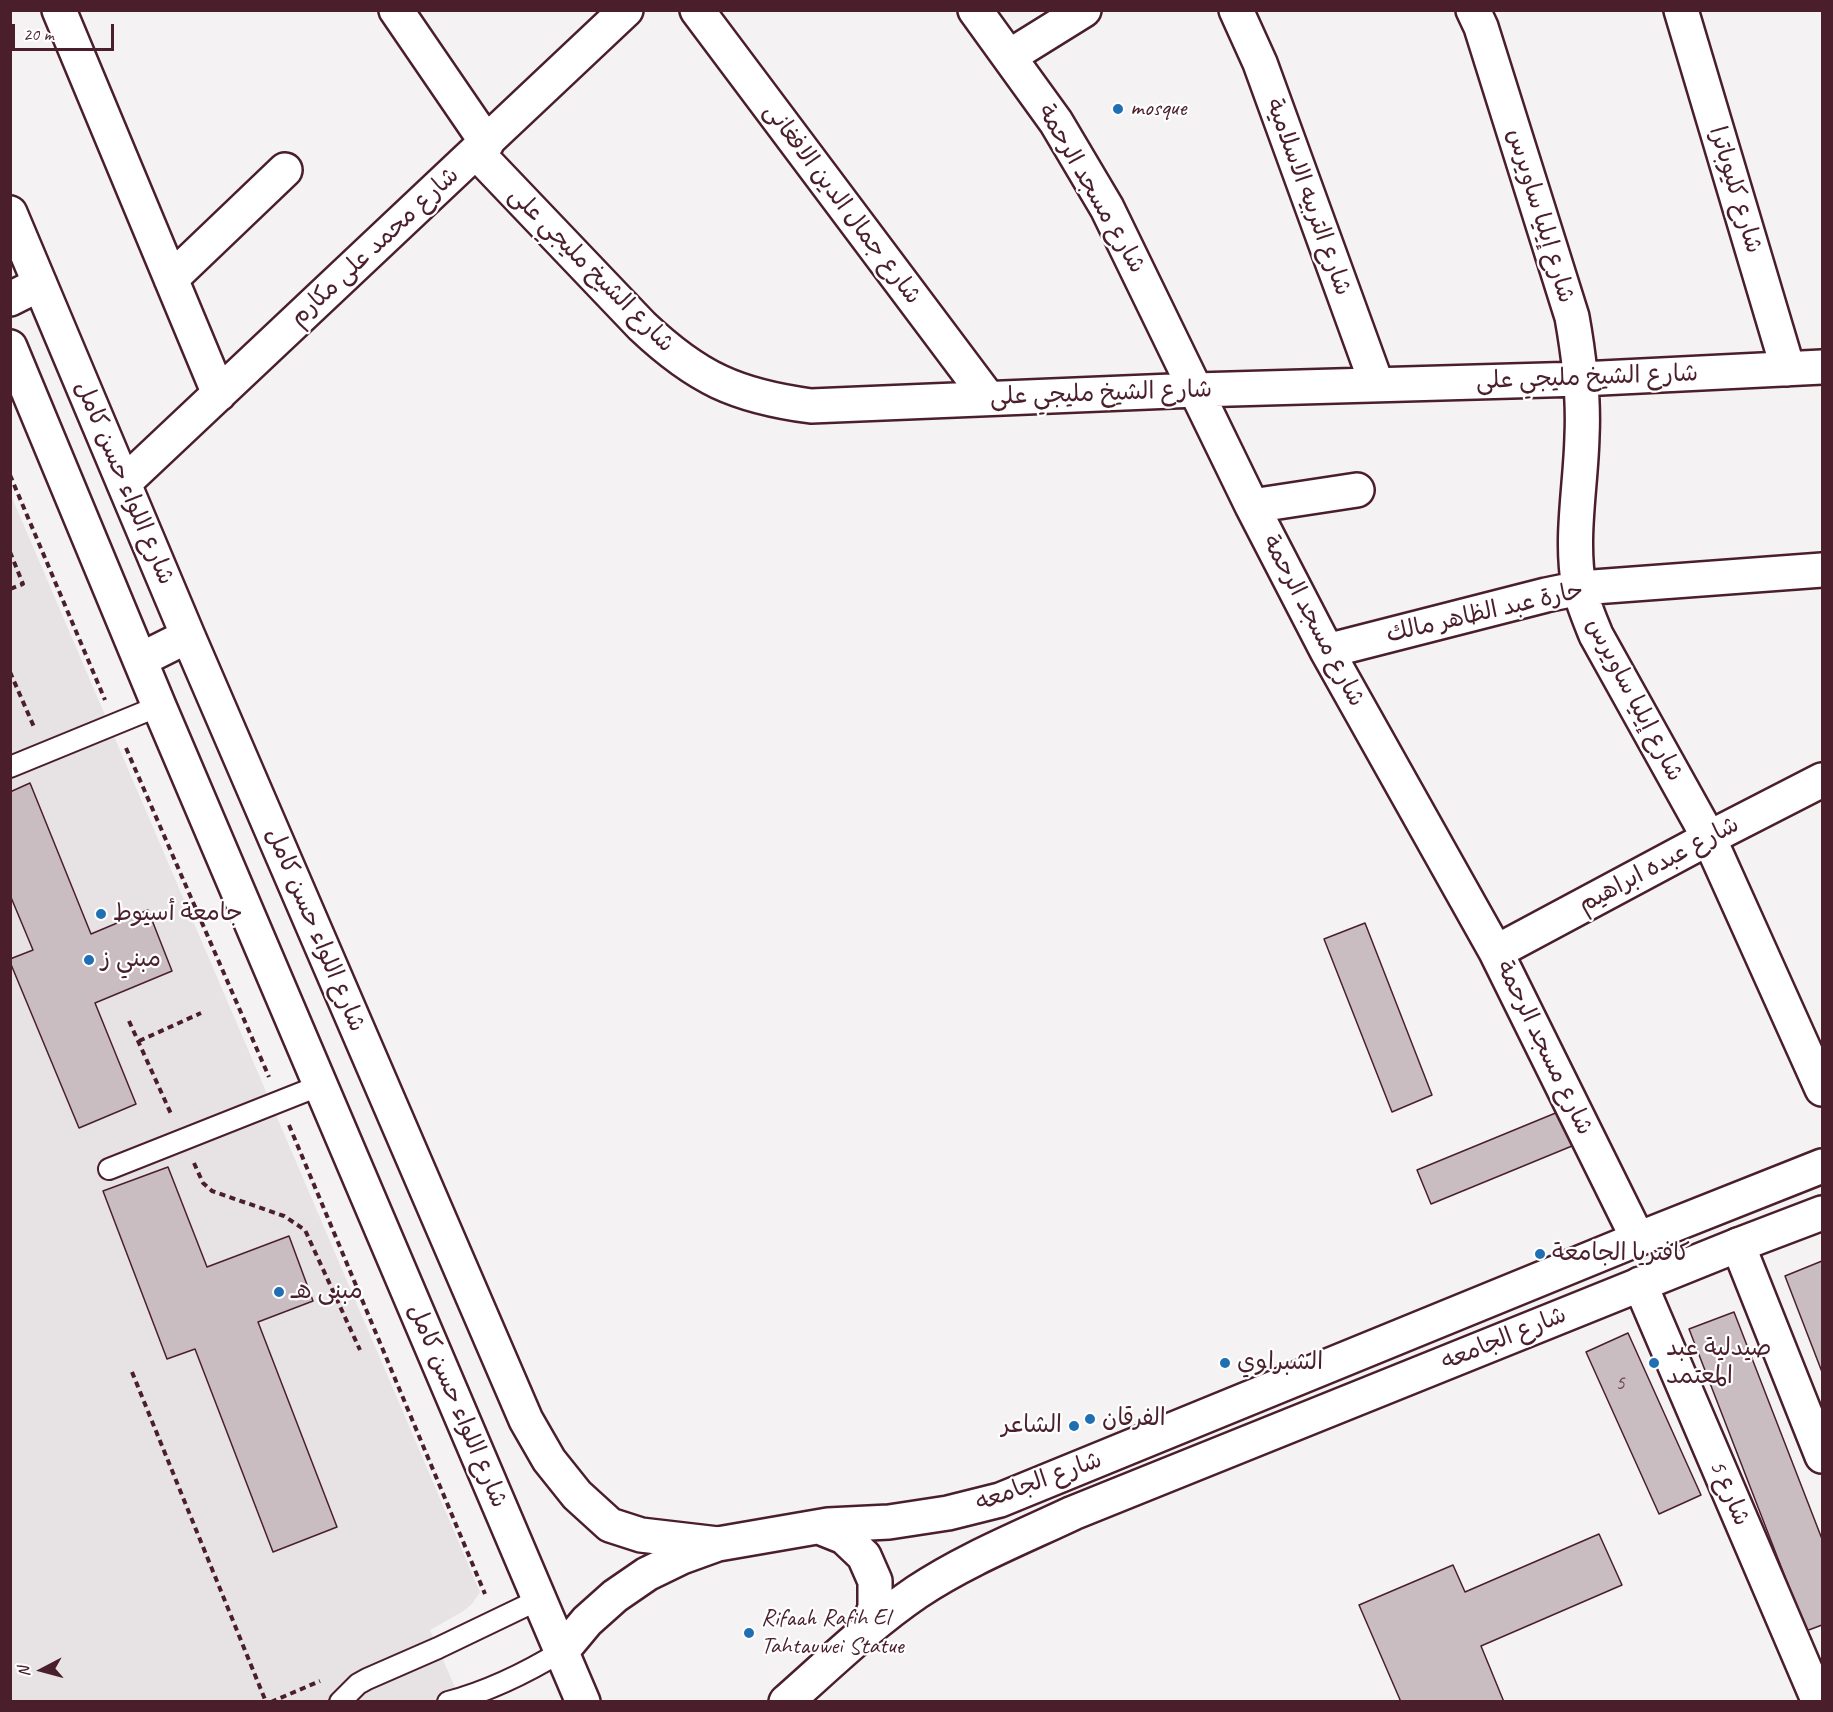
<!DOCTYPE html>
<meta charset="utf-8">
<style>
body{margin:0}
#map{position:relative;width:1833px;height:1712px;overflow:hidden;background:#f4f2f2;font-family:Caveat,sans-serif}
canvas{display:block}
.frame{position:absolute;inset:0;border:12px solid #4a1f2b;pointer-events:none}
.north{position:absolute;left:12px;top:1640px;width:60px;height:60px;-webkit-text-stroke:4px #fff;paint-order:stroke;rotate:264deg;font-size:16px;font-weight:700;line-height:24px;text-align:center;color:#4a1f2b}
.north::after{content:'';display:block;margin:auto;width:21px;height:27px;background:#4a1f2b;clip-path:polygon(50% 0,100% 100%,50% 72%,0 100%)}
.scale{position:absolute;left:12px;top:24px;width:102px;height:27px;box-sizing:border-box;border:3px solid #4a1f2b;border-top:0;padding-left:8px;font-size:18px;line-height:21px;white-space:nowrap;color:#4a1f2b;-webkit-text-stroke:4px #fff;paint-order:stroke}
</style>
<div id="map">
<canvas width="1833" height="1712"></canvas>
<div class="frame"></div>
<div class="north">N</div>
<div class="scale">20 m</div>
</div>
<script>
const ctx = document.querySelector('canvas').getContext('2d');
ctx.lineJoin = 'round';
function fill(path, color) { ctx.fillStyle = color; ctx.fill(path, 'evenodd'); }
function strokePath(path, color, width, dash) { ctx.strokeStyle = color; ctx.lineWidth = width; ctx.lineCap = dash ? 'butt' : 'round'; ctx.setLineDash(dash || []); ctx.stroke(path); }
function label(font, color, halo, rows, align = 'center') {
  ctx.font = font + ' Caveat,"Playpen Sans Arabic",sans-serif'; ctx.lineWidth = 4.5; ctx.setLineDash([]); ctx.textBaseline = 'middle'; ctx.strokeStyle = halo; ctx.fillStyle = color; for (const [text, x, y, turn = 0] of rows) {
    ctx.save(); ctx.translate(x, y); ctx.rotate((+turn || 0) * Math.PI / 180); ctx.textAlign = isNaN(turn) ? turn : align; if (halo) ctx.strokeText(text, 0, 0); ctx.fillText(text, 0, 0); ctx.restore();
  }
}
const built = new Path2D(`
 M10,493L480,1592L472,1604L462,1612L430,1630L461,1701H11Z`);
const building = new Path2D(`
 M30,783L91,934L148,910L172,971L95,1003L136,1104L79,1128L10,962V959L33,950L10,895V792Z
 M1365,923L1432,1095L1392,1112L1324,939Z
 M1558,1112L1572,1146L1431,1204L1417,1170Z
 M168,1167L207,1267L289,1236L313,1301L258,1322L337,1527L273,1552L195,1349L167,1359L103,1191Z
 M1822,1261V1372L1785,1276Z
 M1734,1312L1822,1539V1625L1806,1631L1689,1329Z
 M1628,1333L1701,1495L1659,1514L1586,1352Z
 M1599,1534L1622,1585L1481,1646L1504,1702H1401L1359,1605L1453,1565L1465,1592Z`);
const path = new Path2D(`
 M10,475L105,700
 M10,552L23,584L10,589
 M10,672L34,727
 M126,748L269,1077
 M129,1021L172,1116
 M139,1041L201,1013
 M289,1125L485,1594
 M194,1163L203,1183L212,1191L284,1216L305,1230L360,1350
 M132,1372L266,1702
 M271,1702L320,1681`);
const service = new Path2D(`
 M10,767L159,706
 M109,1169L321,1085
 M340,1702L358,1684L367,1679L438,1648L540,1599
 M448,1702C490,1691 526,1673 562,1651`);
const minor = new Path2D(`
 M59,10L219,394
 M396,10L487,143
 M697,10L988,398
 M975,10L1056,122L1107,208L1252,506L1327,651L1496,952L1638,1239
 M1236,10L1260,63L1377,385
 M1473,10L1481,27L1572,317C1579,356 1584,395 1582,436C1581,485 1570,538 1579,587C1583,604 1590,620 1596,635L1709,838L1822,1089
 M1681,10L1788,369
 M1010,56L1084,10
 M476,152L642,326C697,378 736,396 811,406L1196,390L1581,379L1822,367
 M171,279L285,170
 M124,483L626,10
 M1252,506L1357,490
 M1327,651L1546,595L1580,588L1822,570
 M1496,952L1709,838L1822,780
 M1738,1245L1822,1456
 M1640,1284L1819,1702`);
const secondary = new Path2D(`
 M10,213L188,636L526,1420L549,1460L577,1495L610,1525L641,1535L718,1544
 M10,299L40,284
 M10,347L159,706L583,1702
 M140,660L188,636
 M819,1527L844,1537L864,1556L875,1581V1608L865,1633
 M562,1651L587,1621L615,1596L647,1574L682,1557L718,1544L828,1525L889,1522L948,1513L1000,1500L1638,1239L1822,1166
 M786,1702C828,1665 870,1624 917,1592C965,1560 1020,1538 1073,1513L1738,1245L1822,1213`);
const markers = [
 [1118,109,6,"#1f6fb2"],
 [101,914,6,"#1f6fb2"],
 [89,960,6,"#1f6fb2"],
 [1540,1254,6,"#1f6fb2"],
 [279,1292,6,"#1f6fb2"],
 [1225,1363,6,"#1f6fb2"],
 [1654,1363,6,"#1f6fb2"],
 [1090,1419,6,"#1f6fb2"],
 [1074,1426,6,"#1f6fb2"],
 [749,1633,6,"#1f6fb2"]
];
const numberNames = [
 ["5",1620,1383]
];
const poiNames = [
 ["mosque",1130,109],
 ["جامعة أسيوط",113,914],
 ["مبني ز",101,960],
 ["كافتريا الجامعة",1552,1254],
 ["مبنى هـ",291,1292],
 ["صيدلية عبد",1666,1349],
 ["المعتمد",1666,1377],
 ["الشبراوي",1237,1363],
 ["الفرقان",1102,1419],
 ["الشاعر",1062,1426,"right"],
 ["Rifaah Rafih El",761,1619],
 ["Tahtauwei Statue",761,1647]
];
const streetNames = [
 ["شارع مسجد الرحمة",1091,189,60],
 ["شارع كليوباترا",1735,190,73],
 ["شارع التربيه الاسلامية",1308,197,70],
 ["شارع جمال الدين الافغانى",842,204,53],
 ["شارع إيليا ساويرس",1540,216,73],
 ["شارع محمد على مكارم",375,247,-43],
 ["شارع الشيخ مليجي على",591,270,45],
 ["شارع الشيخ مليجي على",1587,378,-2],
 ["شارع الشيخ مليجي على",1101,394,-2],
 ["شارع اللواء حسن كامل",124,483,67],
 ["حارة عبد الظاهر مالك",1485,613,-13],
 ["شارع مسجد الرحمة",1313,621,62],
 ["شارع إيليا ساويرس",1634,700,62],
 ["شارع عبده ابراهيم",1659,865,-28],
 ["شارع اللواء حسن كامل",315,930,67],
 ["شارع مسجد الرحمة",1544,1048,64],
 ["شارع الجامعه",1504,1339,-22],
 ["شارع اللواء حسن كامل",457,1406,67],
 ["شارع الجامعه",1039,1482,-20],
 ["شارع 5",1729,1493,67]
];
fill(built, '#e7e2e3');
fill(building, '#cabdc1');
strokePath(building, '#4a1f2b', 1.5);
strokePath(service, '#4a1f2b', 24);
strokePath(minor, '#4a1f2b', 38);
strokePath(secondary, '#4a1f2b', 38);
strokePath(path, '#4a1f2b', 4, [6, 4.5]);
strokePath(service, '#fff', 20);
strokePath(minor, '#fff', 33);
strokePath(secondary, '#fff', 33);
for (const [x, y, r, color] of markers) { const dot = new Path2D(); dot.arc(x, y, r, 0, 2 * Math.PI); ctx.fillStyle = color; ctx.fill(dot); strokePath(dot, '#fff', 2); }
label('21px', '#6a4650', null, numberNames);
label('24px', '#4a1f2b', '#fff', poiNames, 'left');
label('24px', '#4a1f2b', '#fff', streetNames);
</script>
